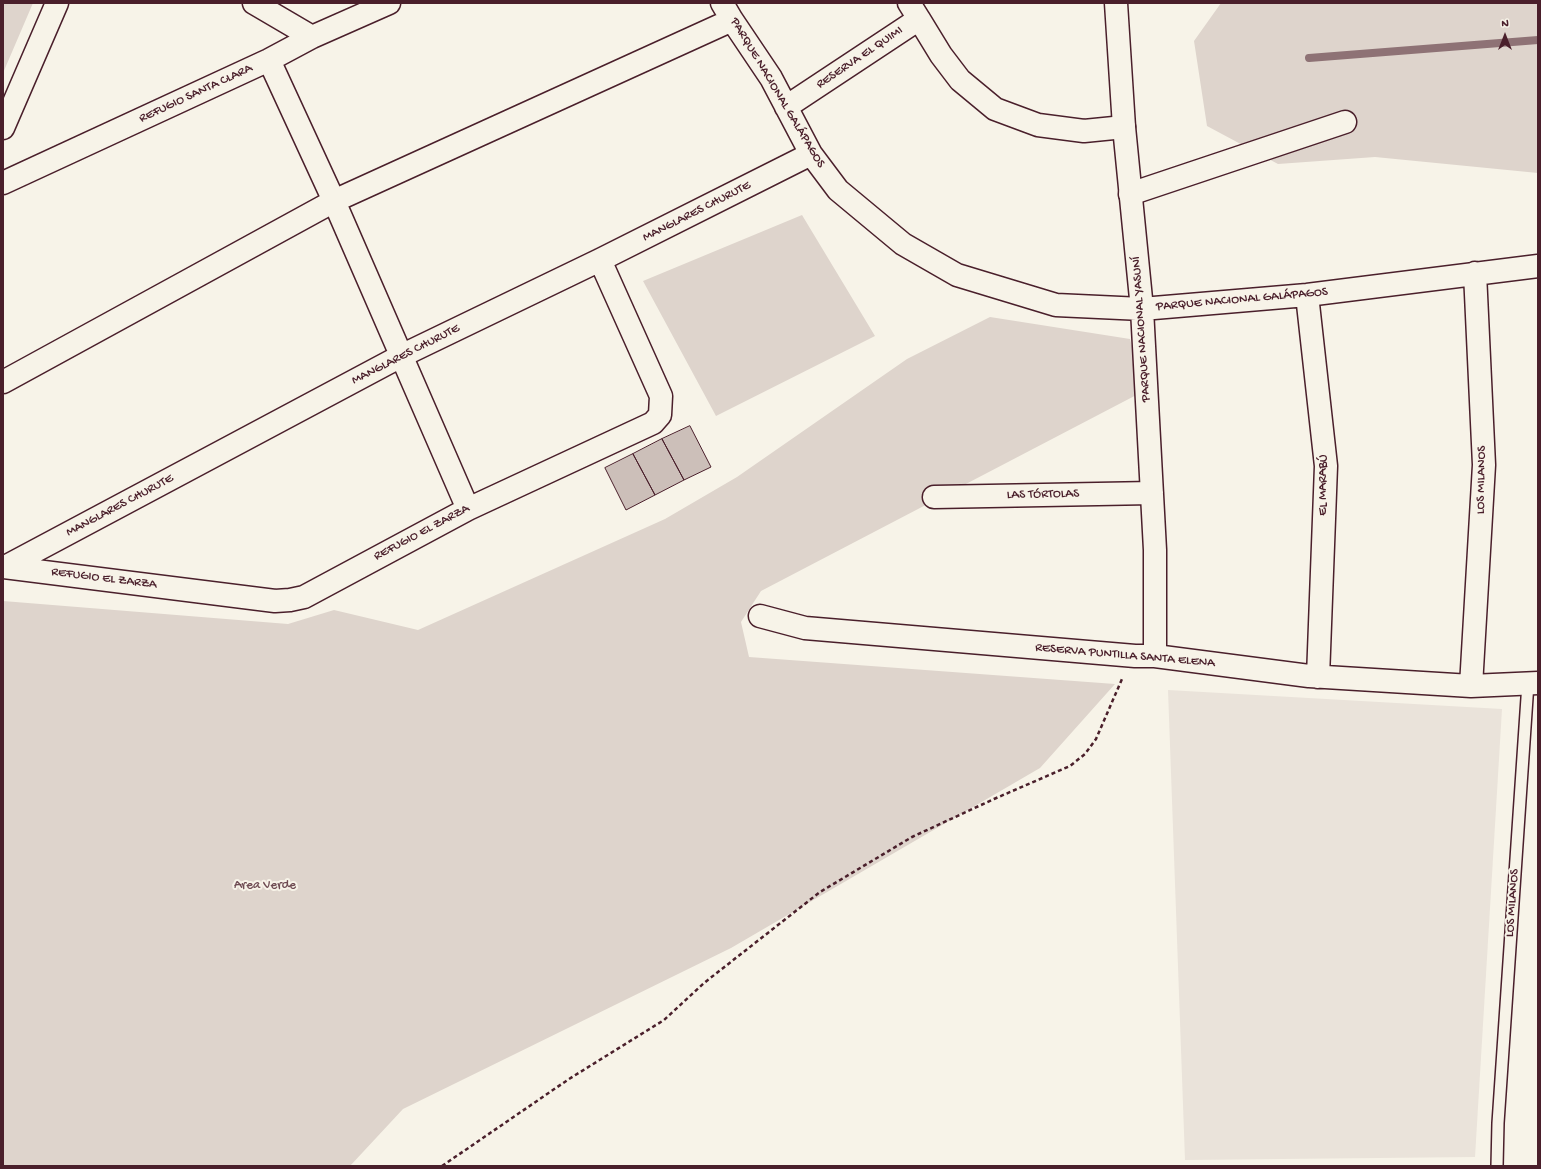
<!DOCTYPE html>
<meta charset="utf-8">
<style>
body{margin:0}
#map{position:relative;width:1541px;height:1169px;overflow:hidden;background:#f7f3e8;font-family:"Gochi Hand",sans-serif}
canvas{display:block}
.frame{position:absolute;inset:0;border:4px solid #4a1f2b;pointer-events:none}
.north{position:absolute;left:1485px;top:16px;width:40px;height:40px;-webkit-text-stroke:3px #f7f3e8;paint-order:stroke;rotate:0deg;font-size:11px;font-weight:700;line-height:16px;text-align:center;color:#4a1f2b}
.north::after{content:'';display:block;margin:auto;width:14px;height:18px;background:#4a1f2b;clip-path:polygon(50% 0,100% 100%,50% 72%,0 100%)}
</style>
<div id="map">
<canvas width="1541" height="1169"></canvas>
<div class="frame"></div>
<div class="north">N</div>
</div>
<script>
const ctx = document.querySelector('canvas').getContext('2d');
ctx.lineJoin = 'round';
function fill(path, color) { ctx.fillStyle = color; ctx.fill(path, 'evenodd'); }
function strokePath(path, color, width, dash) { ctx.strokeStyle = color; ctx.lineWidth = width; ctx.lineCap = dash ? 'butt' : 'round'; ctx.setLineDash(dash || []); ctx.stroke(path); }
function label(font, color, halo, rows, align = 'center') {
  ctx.font = font + ' "Gochi Hand",sans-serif'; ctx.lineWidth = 4; ctx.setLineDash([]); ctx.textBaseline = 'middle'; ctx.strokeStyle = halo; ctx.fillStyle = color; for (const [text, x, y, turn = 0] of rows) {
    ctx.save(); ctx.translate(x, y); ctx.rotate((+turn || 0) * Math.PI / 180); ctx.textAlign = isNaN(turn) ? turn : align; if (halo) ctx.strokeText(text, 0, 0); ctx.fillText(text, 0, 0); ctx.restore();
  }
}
const built = new Path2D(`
 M1168,690L1502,709L1475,1157L1185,1160Z`);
const green = new Path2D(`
 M3,3H33L3,73Z
 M1221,3H1538V173L1375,157L1278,164L1207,126L1194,41Z
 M802,215L875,336L716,416L643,281Z
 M990,317L1130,339L1144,391L761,591L741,622L749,657L1115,684L1040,768L731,948L403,1109L350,1166H3V601L288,624L334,610L418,630L665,519L737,477L907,359Z`);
const stream = new Path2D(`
 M1309,58L1538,40`);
const building = new Path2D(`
 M690,426L711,467L684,480L662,439Z
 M662,439L684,480L655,495L633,454Z
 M633,454L655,495L626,510L605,468Z`);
const path = new Path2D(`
 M442,1166L569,1079L664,1020L704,983L820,892L912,837L994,799L1070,766L1085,754L1096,739L1122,679`);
const lane = new Path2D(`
 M1497,1166L1498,1123L1528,683`);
const street = new Path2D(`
 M254,3L312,37
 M722,3L732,20L771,78L811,154L838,190L903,244L957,275L1056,305L1142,309L1307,295L1538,266
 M919,19L941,55L960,80L995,109L1038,125L1084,131L1124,127
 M269,60L334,201L468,509
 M786,107L919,19L909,3
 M3,128L57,3
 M3,183L269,60L312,37L389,3
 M1130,194L1345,122
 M1307,295L1326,466L1318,677
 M1142,309L1155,550V656
 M3,382L334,201L732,20
 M934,497L1152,493
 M7,566L401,356L600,260L811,154
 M4,567L275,601L290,600L304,597L468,509L653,423L660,415L661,396L600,260
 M760,616L805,628L1135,656H1155L1309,676L1471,686L1538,683
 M1471,686L1484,465L1475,273`);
const secondary = new Path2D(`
 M1116,3L1124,127L1142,309`);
const streetNames = [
 ["RESERVA EL QUIMI",860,58,-34],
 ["PARQUE NACIONAL GALÁPAGOS",777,93,59],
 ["REFUGIO SANTA CLARA",196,94,-25],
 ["MANGLARES CHURUTE",697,212,-27],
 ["PARQUE NACIONAL GALÁPAGOS",1242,300,-5],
 ["PARQUE NACIONAL YASUNÍ",1142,329,-94],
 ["MANGLARES CHURUTE",406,355,-27],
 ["LOS MILANOS",1482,480,-89],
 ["EL MARABÚ",1324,485,-90],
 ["LAS TÓRTOLAS",1043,495,-1],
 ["MANGLARES CHURUTE",120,506,-28],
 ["REFUGIO EL ZARZA",422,533,-28],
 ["REFUGIO EL ZARZA",104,579,7],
 ["RESERVA PUNTILLA SANTA ELENA",1125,656,5],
 ["LOS MILANOS",1513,903,-86]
];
const parkNames = [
 ["Area Verde",265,886]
];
fill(built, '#eae3da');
fill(green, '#ded4cc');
strokePath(stream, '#8e7275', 8);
fill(building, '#ccbfb9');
strokePath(building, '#4a1f2b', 1);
strokePath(lane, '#4a1f2b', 14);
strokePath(street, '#4a1f2b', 25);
strokePath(secondary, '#4a1f2b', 25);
strokePath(path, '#4a1f2b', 2.5, [4, 3]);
strokePath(lane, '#f7f3e8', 11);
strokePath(street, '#f7f3e8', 22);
strokePath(secondary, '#f7f3e8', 22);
label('13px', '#4a1f2b', '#f7f3e8', streetNames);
label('13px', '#6f4c53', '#f7f3e8', parkNames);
</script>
